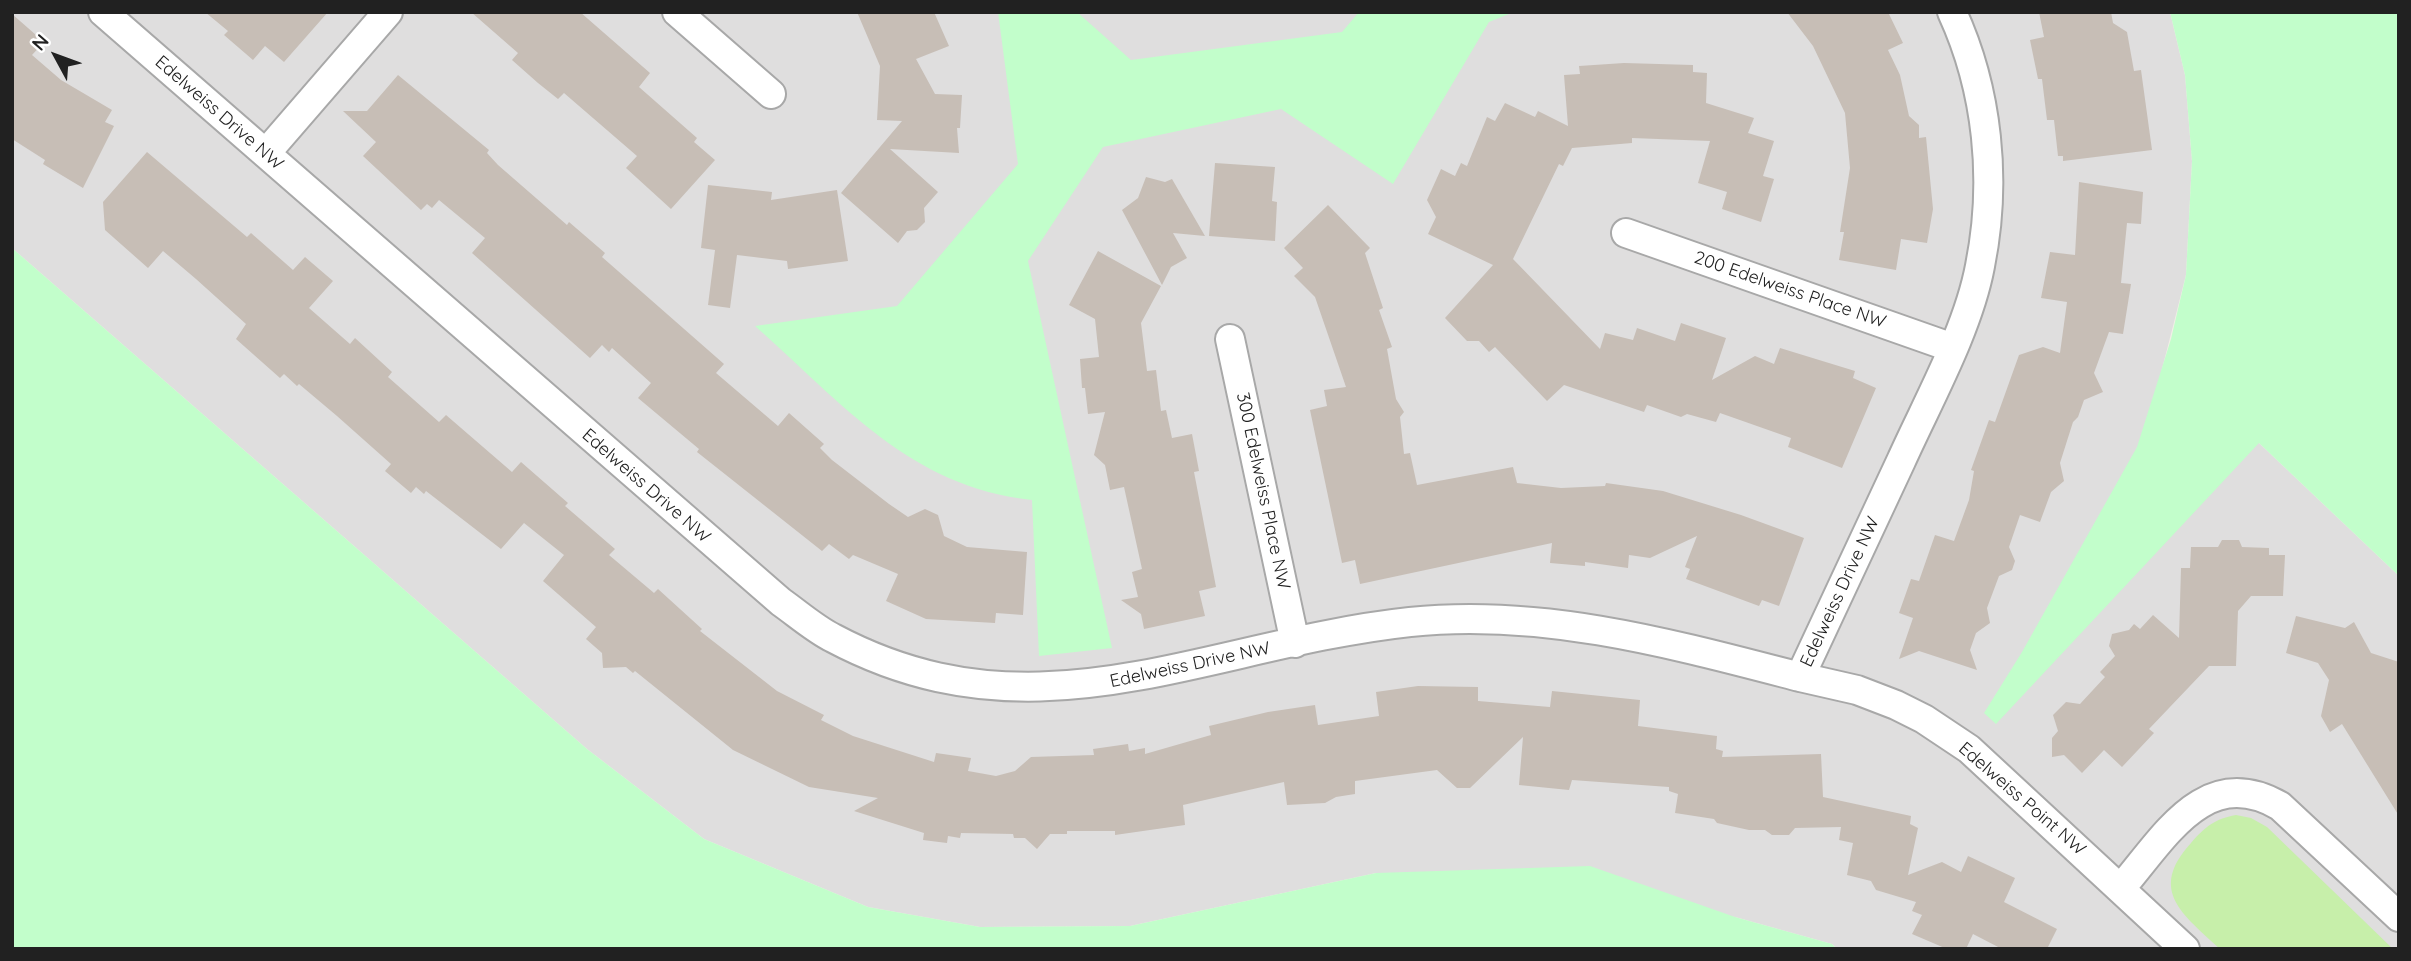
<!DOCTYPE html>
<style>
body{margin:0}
#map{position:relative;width:2411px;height:961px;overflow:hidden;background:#f2efe7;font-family:Quicksand,sans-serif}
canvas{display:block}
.frame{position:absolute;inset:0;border:14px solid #212121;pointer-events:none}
.north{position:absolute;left:21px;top:21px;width:70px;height:70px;-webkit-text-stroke:5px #fff;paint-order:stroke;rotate:311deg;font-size:19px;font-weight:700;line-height:28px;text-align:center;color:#212121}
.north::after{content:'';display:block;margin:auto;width:24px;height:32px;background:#212121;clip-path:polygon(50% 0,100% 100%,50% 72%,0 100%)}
</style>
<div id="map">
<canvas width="2411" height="961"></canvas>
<div class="frame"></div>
<div class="north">N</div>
</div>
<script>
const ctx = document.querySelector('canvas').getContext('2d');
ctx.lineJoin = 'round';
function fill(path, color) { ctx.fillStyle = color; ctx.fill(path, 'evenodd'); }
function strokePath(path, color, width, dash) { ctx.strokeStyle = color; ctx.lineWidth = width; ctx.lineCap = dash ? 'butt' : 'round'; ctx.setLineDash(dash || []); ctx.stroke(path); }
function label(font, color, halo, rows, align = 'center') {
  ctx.font = font + ' Quicksand,sans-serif'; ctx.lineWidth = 7; ctx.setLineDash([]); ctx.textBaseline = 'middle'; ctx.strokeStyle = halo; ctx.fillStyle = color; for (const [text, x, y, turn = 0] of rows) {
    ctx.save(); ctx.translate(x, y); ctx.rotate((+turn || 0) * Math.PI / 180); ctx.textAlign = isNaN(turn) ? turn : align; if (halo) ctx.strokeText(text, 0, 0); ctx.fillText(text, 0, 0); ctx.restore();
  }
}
const residential = new Path2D(`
 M12,12H2170L2185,75L2192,161L2186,275L2160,377L2259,443L2399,576V949H1837L1832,944L1735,917L1376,873L1130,926L980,927L868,907L704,839L587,749L12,248Z`);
const grass = new Path2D(`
 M2236,815L2251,818L2267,827L2393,949H2220C2184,915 2147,891 2191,843C2205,827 2214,819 2236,815Z`);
const park = new Path2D(`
 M998,12H1077L1131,60L1342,32L1359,12H1514L1489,22L1393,184L1281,109L1103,147L1028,261L1112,648L1039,656L1032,500C910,487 842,403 755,326L897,306L1018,164Z
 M2170,12H2399V576L2259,443L1996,724L1984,713L2022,652L2137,447L2171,339L2186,275L2192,161L2185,75Z
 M12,248L587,749L704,839L868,907L980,927L1130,926L1376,873L1590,866L1735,917L1832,944L1837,949H12Z`);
const building = new Path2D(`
 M205,12H328L284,62L265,46L253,60L224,35L228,31Z
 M471,12H580L650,73L639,87L697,138L694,142L715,160L671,209L626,168L637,156L564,93L558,99L538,83L512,60L518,53Z
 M857,12H934L949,46L916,59L935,94L962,95L960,128H957L959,153L890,149L938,192L924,208L925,222L917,230L907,231L898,243L841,193L902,121L877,120L880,66Z
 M1787,12H1888L1903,43L1888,50L1900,75L1909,116L1919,125V138L1926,137L1933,209L1927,243L1901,239L1896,270L1839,260L1844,232H1840L1850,168L1845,113L1813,46Z
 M2039,12H2111L2113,23L2127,32L2134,71L2141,70L2152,150L2063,161V156H2058L2054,120H2047L2042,79H2038L2030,40L2044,37Z
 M12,14L44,42L32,55L61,80L112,110L105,122L114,126L83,188L43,164L45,160L12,139Z
 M1624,63L1693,65V72L1707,73L1706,103L1754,118L1748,133L1774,141L1763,176L1774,179L1761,222L1722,209L1727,192L1698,183L1710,141L1632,138V143L1572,148L1563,166L1559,164L1513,259L1600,349L1605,333L1633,340L1637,328L1675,341L1681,323L1726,338L1712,380L1755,356L1774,364L1780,348L1855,371L1853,378L1876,388L1842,468L1788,447L1791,438L1720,413L1716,422L1687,414L1681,417L1647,405L1644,412L1564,385L1547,401L1495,347L1489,352L1479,341H1467L1445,318L1493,265L1428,234L1436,217L1427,200L1441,169L1455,176L1461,163L1467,166L1487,117L1495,121L1505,103L1535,117L1538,111L1568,126L1564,75L1580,74L1579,66Z
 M398,75L489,150L487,153L498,165L567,225L569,222L605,253L602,257L724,364L716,373L778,426L789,413L824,444L820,448L832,460L889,504L908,517L925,509L938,515L944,536L967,547L1027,552L1023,615L996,613L995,623L926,619L886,601L898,574L853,555L849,559L829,544L822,551L697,452L699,449L638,398L651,383L612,348L609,352L602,345L590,358L472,253L485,238L439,200L432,208L427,204L421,210L363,156L376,142L343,111H367Z
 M147,152L247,237L251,233L293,270L305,257L333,281L309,308L350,344L355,338L392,372L388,377L439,422L446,415L512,472L521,462L568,503L565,506L615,549L609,555L654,593L658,589L702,629L700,631L777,691L824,715L821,720L853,736L934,762L936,753L971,758L968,771L996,776L1015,771L1031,757L1094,755L1093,749L1128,744L1129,751L1145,748V754L1211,735L1209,726L1268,712L1315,705L1318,725L1379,716L1376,692L1418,686L1478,687V701L1550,707L1552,691L1640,700L1638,726L1717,736L1716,749L1723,751L1722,757L1821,754L1823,797L1911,816L1910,824L1918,828L1908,875L1942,862L1961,872L1968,856L2015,878L2004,902L2057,929L2047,949H2002L1973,934L1966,949H1947L1912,934L1922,915L1912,911L1916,902L1876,890L1871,881L1847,875L1853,843L1839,840L1841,827L1795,828L1789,835H1772L1765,830H1749L1717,823L1714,819L1675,813L1678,794L1669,791V787L1572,780L1569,790L1519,785L1523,737L1470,788H1457L1437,770L1355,781V794L1336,797L1325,803L1287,805L1284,782L1183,805L1185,825L1115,835V831H1067V834H1050L1037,849L1025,838H1014L1013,834L961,833L960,838L948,836L947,843L923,840L924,833L854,811L878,798L809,787L733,750L635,671L633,673L626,667L603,668L602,653L586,639L596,627L543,581L564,555L524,523L501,549L426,491L424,494L416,487L411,493L385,471L391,464L337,416L299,384L297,386L284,374L280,378L236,339L246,324L196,279L163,251L148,268L105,230L103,202Z
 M1215,163L1275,167L1272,201L1277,202L1275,241L1209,236Z
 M1146,177L1165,182L1172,179L1205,236L1173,233L1187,258L1171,267L1162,285L1122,210L1138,198Z
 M2079,182L2143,192L2141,224L2127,223L2121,283L2131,284L2123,334L2109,332L2094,373L2103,392L2084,400L2078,417L2073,422L2060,463L2064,481L2051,492L2040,522L2020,515L2009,547L2015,561L2012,570L1999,576L1987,608L1990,623L1976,633L1970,650L1977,670L1919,651L1899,659L1913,618L1899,613L1911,579L1919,581L1935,535L1954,541L1969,500L1974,471L1971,470L1989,420L1995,422L2019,355L2043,347L2060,353L2067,302L2041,298L2050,252L2075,255Z
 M708,185L772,192L771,200L837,190L848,261L788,269L787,261L737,255L730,308L708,305L715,250L701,248Z
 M1328,205L1370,248L1365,253L1383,308L1379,310L1392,347L1387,349L1396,399L1404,412L1400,417L1404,454L1410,453L1417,485L1513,467L1517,483L1561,488L1605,486L1606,483L1663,491L1741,515L1804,538L1779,606L1762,600L1759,606L1686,579L1690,569L1685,567L1697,536L1650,558L1629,555L1628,568L1585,562V566L1550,563L1552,543L1360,584L1355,560L1342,563L1310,410L1327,406L1324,390L1346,387L1315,297L1294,276L1303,268L1284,248Z
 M1098,251L1161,286L1141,323L1147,371L1156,370L1161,411L1166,410L1172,438L1192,434L1199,471L1194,472L1216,587L1199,591L1205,616L1144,629L1141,614L1121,600L1138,597L1132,572L1142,569L1124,487L1110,490L1105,465L1094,455L1105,412L1088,414L1085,388H1082L1080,359L1099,357L1095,319L1069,305Z
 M2222,540H2239L2242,547L2269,548V555H2285L2283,596H2251L2238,611L2236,666H2209L2149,729L2154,733L2122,767L2104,750L2082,773L2064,755L2052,757V738L2058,731L2053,715L2066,702L2080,704L2105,677L2100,672L2115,656L2109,646L2112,634L2129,630L2134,624L2140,629L2153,615L2179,638L2181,568H2190L2191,547H2218Z
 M2296,616L2345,628L2354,622L2371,653L2399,662V816L2342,724L2330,732L2321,716L2329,680L2318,663L2286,653Z`);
const street = new Path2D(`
 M103,12L781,602C798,614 815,629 833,638C1036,746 1205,644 1410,622C1543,608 1673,644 1800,677C1834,605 1867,533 1901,461C1928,401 1968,330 1980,266C1997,181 1988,90 1952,12
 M677,12L771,94
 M266,153L388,12
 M1626,233L1953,348
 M1230,339L1295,643
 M1800,677L1857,690L1896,705L1924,719L1969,749L2185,949
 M2121,888C2165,837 2205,763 2280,806L2399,917`);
const streetNames = [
 ["Edelweiss Drive NW",219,113,41],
 ["200 Edelweiss Place NW",1790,290,19],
 ["Edelweiss Drive NW",646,486,41],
 ["300 Edelweiss Place NW",1263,491,78],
 ["Edelweiss Drive NW",1840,592,-65],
 ["Edelweiss Drive NW",1190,665,-12],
 ["Edelweiss Point NW",2022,799,41]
];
fill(residential, '#dfdede');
fill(grass, '#c7efaa');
fill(park, '#c2fecb');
fill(building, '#c7beb6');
strokePath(street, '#a8a8a8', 32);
strokePath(street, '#fff', 28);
label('18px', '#212121', '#fff', streetNames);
</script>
